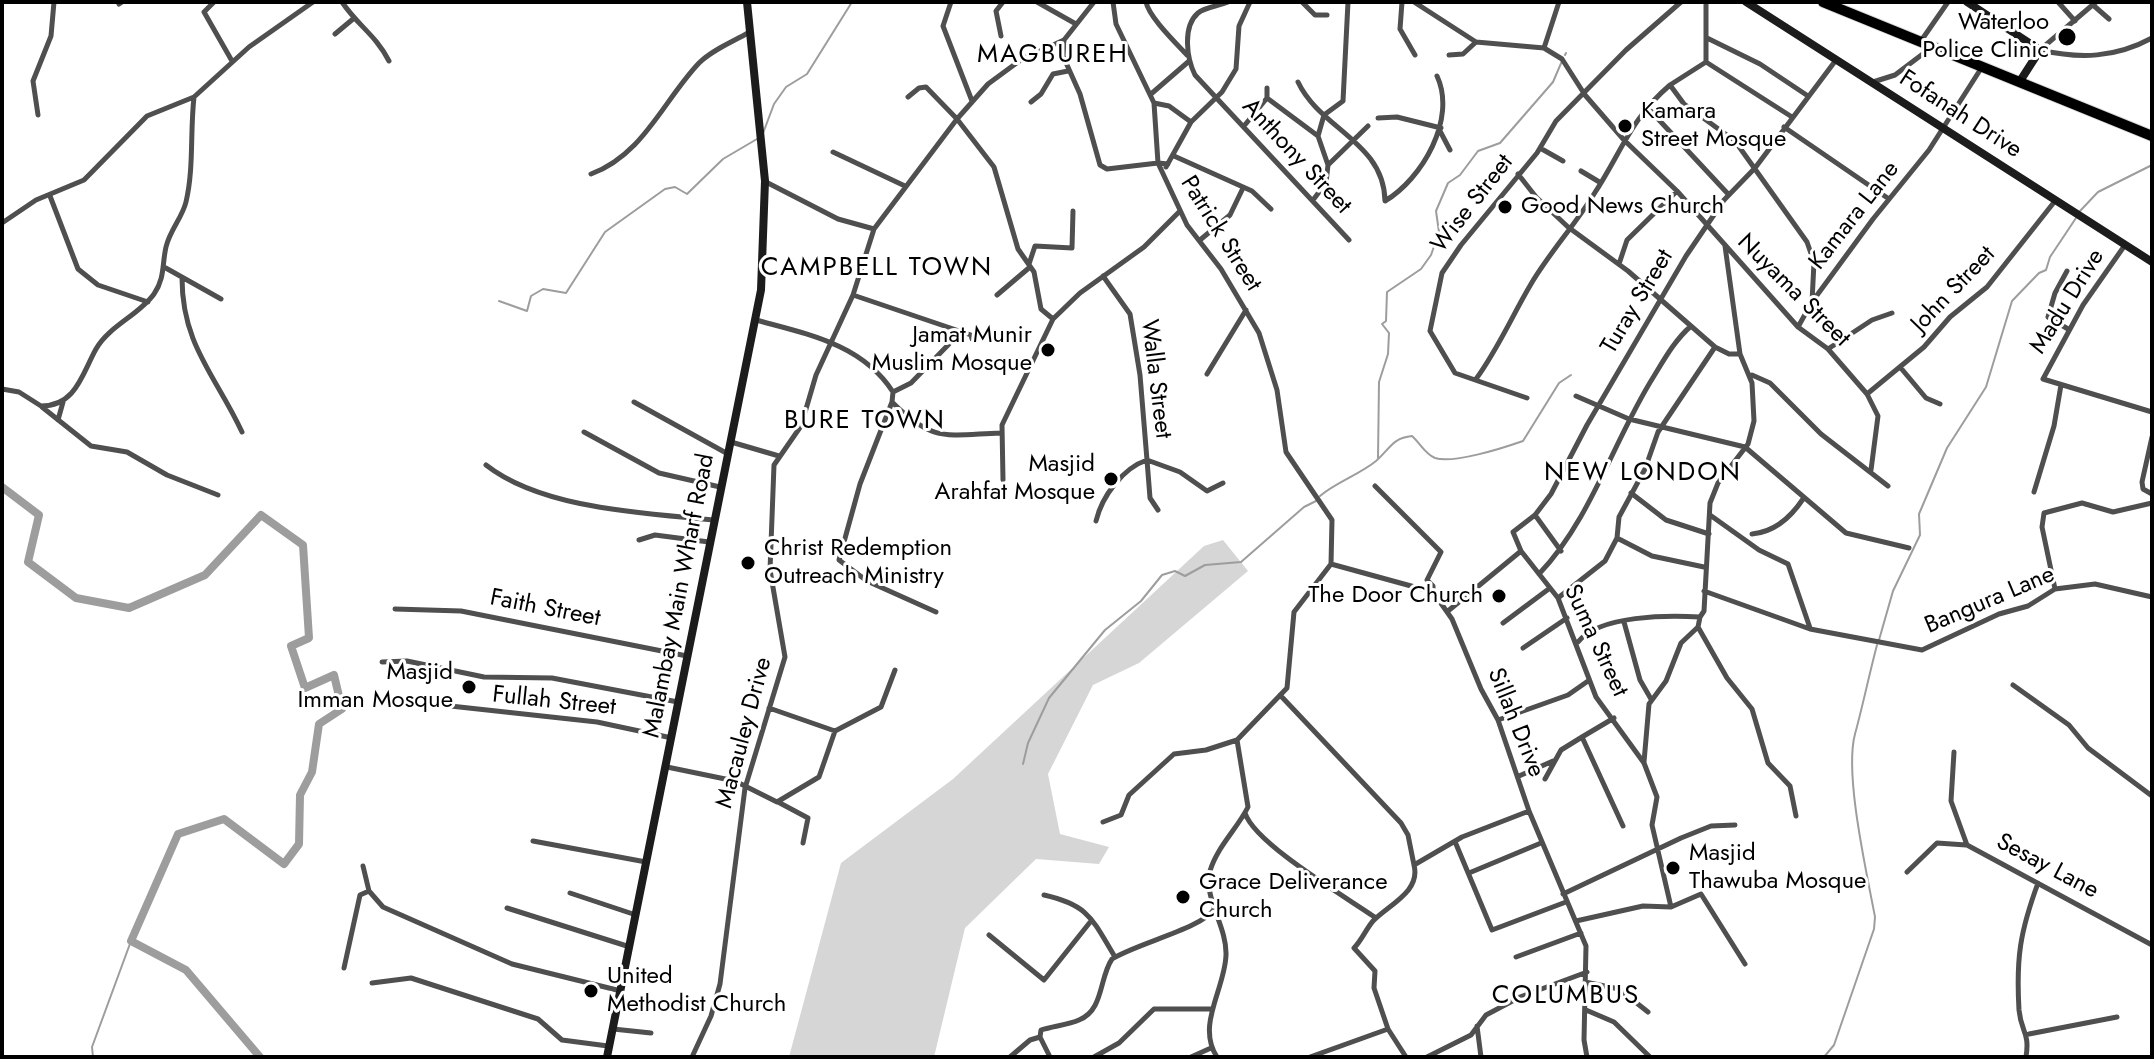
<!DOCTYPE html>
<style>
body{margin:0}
#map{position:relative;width:2154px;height:1059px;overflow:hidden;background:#fff;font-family:Jost,sans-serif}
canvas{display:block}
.frame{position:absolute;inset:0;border:4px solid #000;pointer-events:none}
</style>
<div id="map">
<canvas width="2154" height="1059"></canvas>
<div class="frame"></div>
</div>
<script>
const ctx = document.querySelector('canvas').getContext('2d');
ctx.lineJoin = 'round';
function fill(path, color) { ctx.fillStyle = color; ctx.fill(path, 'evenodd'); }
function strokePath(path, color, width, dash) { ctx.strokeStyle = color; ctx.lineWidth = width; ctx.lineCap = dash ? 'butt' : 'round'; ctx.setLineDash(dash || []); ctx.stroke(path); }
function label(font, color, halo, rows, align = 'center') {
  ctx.font = font + ' Jost,sans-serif'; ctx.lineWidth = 6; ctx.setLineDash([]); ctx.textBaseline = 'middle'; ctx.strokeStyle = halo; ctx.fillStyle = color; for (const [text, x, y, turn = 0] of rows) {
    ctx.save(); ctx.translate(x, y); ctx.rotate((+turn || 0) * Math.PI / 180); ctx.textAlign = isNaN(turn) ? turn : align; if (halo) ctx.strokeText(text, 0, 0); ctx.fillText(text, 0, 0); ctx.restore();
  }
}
const green = new Path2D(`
 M1223,540L1248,571L1139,663L1093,685L1048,774L1060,834L1109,847L1099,864L1036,859L965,928L934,1057H789L841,863L953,779L1204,546Z`);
const stream = new Path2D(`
 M1565,55L1566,53
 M762,136L774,104L786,87L807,74L852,2
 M2080,211L2098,192L2152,165
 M499,301L527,311L531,296L543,289L566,293L605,232L665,189L675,187L687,194L723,159L757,139
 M1378,458L1379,382L1388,354L1389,333L1382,324L1386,321L1387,292L1421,269L1431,255L1439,232L1436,211L1448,183L1460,175L1478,151L1500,143L1553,82L1562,61
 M1320,496C1336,482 1359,475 1376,461C1390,449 1392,438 1412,436C1420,443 1425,454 1435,458C1453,464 1503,448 1523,441L1559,383L1571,375
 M1879,640L1893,591L1920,535L1919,514L1947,448L1986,387L2012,301L2039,273L2046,270L2050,257L2076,218
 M1023,764L1028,743L1049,698L1105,630L1141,601L1162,575L1175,571L1185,576L1205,565L1241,562L1304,507L1316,501
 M93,1057L92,1047L131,941
 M1824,1057L1834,1045L1874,929L1875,917C1867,874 1844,774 1855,734C1863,705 1869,675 1877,645`);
const river = new Path2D(`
 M2,487L39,515L28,562L76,598L129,608L205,575L261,515L303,545L309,638L291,646L305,688L334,675L342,709L319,724L312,772L300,795L299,844L284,864L224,819L178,834L131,941L186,970L260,1057`);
const street = new Path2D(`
 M214,2L204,12L232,61
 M342,2C358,26 375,34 389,61
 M951,2L943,26L972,101
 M1037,2L1076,24
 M1146,2C1149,17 1175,42 1187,55
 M1228,2C1219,6 1205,7 1198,13C1182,27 1187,59 1195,75L1349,240
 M1302,2L1315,15H1327
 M1402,2L1400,29L1415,55
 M1414,2L1476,42L1544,48L1562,59L1585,95L1624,140L1677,191L1798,327L1828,349L1867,394L1878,416L1871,470
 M1706,2V62L1670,85L1684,104L1735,141L1807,242L1814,262L1812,302
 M2058,2L2075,21
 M119,4L122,2
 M2093,5L2109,19
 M335,34L353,19
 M1001,36L996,11L1003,2
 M1707,38L1760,64L1808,96
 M1923,38L1948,2
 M1064,40L1063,56L1080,94L1100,165L1107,169L1158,163L1154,103L1116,24L1113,2
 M1544,48L1559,2
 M2041,49L2096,2
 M2040,50C2080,59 2115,58 2152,38
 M1449,55L1463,54L1476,42
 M1706,62L1792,117
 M1298,82C1320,129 1384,142 1385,201C1422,179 1457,119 1437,76
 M1873,82L1895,75L1932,47
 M1267,88V98L1318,136
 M1151,94L1188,62
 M908,97L919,88L926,87L957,119L994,167L1018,249L1034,272L1041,309L1053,319
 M1031,102L1041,94L1053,74L1068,71
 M1154,103L1169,106L1191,122
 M1646,106L1729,195
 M38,115L33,81L51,36L54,2
 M1378,118L1397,117L1441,128
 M1244,126L1267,98
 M1784,127L1889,199
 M1440,131L1450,150
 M1540,148L1563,161
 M833,152L905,186
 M1174,156L1252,191L1271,209
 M1168,164L1158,163L1187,225L1221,269L1259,333L1277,390L1286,452L1332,520L1331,564
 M1328,165L1318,136L1324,115L1343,101L1348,2
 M1166,167L1191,122L1222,92L1236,69L1239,26L1250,2
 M1581,171L1601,183
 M591,174C643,155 663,101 699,63C712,50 732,42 748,33
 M1518,174L1536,197L1568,227L1628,271L1715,347L1729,354H1740
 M766,182L838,219L874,229
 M50,196L78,269L98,285L148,302
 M1313,200L1326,183L1328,165L1368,126
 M2,223L36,200L84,180L147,116L194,97L249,47L313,2
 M1200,240L1230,215L1243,188
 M2125,245L2083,305L2043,379L2152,412
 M1029,264L1035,246L1072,248L1073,211
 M1619,264L1627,240L1677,191
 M164,267L221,299
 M2067,271L2055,293L2048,317L2068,329
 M182,278C182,345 216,376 242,432
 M853,295L971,335L972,339
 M997,295L1030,267
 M756,320C807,334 862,344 893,392L892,402L860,484L839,560L867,581L936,612
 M1798,327L1812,302L1873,219L1929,150L1982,67
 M1828,349L1872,320L1892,313
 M1900,367L1926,398L1940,404
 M1207,374L1246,310
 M1752,375L1770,383L1821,434L1888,486
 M1476,379C1498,349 1512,316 1531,284C1550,252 1575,225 1594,194C1621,153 1631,118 1670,85
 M2,389L19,392L41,406C76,406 82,374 96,349C109,326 139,315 154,294C165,278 162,264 166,247C170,230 182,218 186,202C194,168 190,132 194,97
 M893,392L911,383L949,344
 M1867,394L1924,347L1950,317L1987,287L2055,201
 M1576,396L1629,419L1745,447L1846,533L1909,548
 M1527,398L1455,373L1430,331L1442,273L1461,245L1537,153L1556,121L1626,50L1681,2
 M634,402L728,454
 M892,402C933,443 946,435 1000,433
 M42,407L91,446L127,452L167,475L218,495
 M58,420L63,402
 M584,432L659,473L720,487
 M2152,437L2142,482L2143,489L2152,494
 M731,442L779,456
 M486,465C542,509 644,513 713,520
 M1003,480L1002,425L1053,319L1080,293L1144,247L1180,211
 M1375,486L1441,552L1427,580L1433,586V592
 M2034,492L2054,426L2061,385
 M1631,493L1666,520L1709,534
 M1158,510L1150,498L1147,460L1180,472L1207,491L1223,483
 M1535,515L1561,551
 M1710,515L1759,550L1788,564L1810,628
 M1096,521C1102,496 1123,468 1147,460L1140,375L1130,314L1103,276
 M1752,534C1775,532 1791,517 1803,499
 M1617,538L1652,556L1704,567
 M639,540L655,535L709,542
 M1331,564L1433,592L1452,619L1481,689L1498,720L1529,811L1586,946L1584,1040L1587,1057
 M1539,574C1591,520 1614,439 1654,376C1665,358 1675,340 1691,326
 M2055,589L2042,527L2044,513L2082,503L2113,512L2152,503
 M1704,591L1810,629L1922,650L1999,614L2028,606L2055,589L2095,584L2152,597
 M1558,598L1605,561L1617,538L1619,517L1645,469L1658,432L1715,347
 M395,609L461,611L687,656
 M1448,611L1521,551
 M1624,622L1640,680L1651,699
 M1503,623L1550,588
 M1698,627L1727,678L1752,709L1768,763L1790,786L1796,816
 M1578,642C1599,615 1669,615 1700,617L1704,611L1710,503L1718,483L1748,444L1754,421L1752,383L1740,354L1725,246
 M1523,648L1567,618
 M382,662L407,661L484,677L552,678L678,702
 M2013,685L2069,725L2088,748L2152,796
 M1280,695L1401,823L1408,835L1414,865
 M432,704L597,722L672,738
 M769,708L835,731
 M1614,718L1582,737L1623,826
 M1498,720L1568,695L1588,681
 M1954,752L1951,801L1967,845L2152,945
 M1644,762L1649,704L1666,681L1681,643L1698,627L1700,617
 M667,767L735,781L777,802L819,777L835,731L881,707L895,670
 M1519,776L1553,761
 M1545,779L1561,750L1582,737
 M778,802L808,818L803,843
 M1245,813C1255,844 1346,897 1376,918
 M1103,822L1121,815L1129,795L1174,754L1206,750L1237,740
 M533,841L646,862
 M1456,844L1492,930L1566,902
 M363,866L369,891L383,907L512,964L621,991
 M1907,872L1937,843L1966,845
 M1469,873L1541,843
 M570,893L636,915
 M1563,894L1681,838L1711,826L1735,825
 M1044,895C1089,905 1092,919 1115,957
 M1671,907L1652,825L1657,797L1644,763L1596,697L1558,598L1521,551L1513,532L1535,515L1551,494L1587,425L1686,256L1724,200L1755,168L1836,60
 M507,908L630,947
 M1576,921L1643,906L1671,907L1701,894L1745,964
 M989,935L1044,980L1091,921
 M1516,957L1581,933
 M344,968L360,895L369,891
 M1585,982L1619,989L1648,1012
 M372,983L411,978L538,1019L562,1040L608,1046
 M1586,1010L1614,1022L1650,1057
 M1477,1026L1481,1057
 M613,1029L651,1033
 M1388,1029L1374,988L1375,971L1354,948C1362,940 1366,929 1373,921C1388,905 1421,892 1414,865L1462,837L1529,811
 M2029,1034L2117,1017
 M692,1057L711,1016L720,984L745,788L785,657L770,570L774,465L801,426L816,375L853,295L874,229L957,119L988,84L1022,59L1064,40L1094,2
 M1010,1057L1030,1040L1040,1037
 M1050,1057L1040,1037L1041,1030C1053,1026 1068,1025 1079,1020C1104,1010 1099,978 1112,959C1137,943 1204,928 1215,908
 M1094,1057L1119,1043L1154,1009H1212
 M1191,1057L1211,1048
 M1217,1057C1196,1025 1225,989 1226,955C1227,926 1203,898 1210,871C1217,847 1237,829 1248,807L1237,740L1287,688L1294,612L1331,564
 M1310,1057L1388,1029L1406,1057
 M1427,1057L1471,1035L1486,1015L1520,997L1587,972
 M2026,1057C2030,1032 2021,1032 2019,1010C2016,958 2020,932 2038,883`);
const secondary = new Path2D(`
 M1746,2L2152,262
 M1967,2L2040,50L2022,78
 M607,1057L761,290L765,181L747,2`);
const highway = new Path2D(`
 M1823,2L2152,136`);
const markers = [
 [2067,37,10,"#000"],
 [1625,126,8,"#000"],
 [1505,207,8,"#000"],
 [1048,350,8,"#000"],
 [1111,479,8,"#000"],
 [748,563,8,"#000"],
 [1499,596,8,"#000"],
 [469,687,8,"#000"],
 [1673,868,8,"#000"],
 [1183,897,8,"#000"],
 [591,991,8,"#000"]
];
const poiNames = [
 ["Waterloo",2049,23,"right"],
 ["Police Clinic",2049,51,"right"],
 ["Kamara",1641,112],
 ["Street Mosque",1641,140],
 ["Good News Church",1521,207],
 ["Jamat Munir",1032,336,"right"],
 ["Muslim Mosque",1032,364,"right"],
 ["Masjid",1095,465,"right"],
 ["Arahfat Mosque",1095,493,"right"],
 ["Christ Redemption",764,549],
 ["Outreach Ministry",764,577],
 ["The Door Church",1483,596,"right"],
 ["Masjid",453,673,"right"],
 ["Imman Mosque",453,701,"right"],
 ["Masjid",1689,854],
 ["Thawuba Mosque",1689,882],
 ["Grace Deliverance",1199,883],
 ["Church",1199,911],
 ["United",607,977],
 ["Methodist Church",607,1005]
];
const streetNames = [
 ["Fofanah Drive",1960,115,33],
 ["Anthony Street",1296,157,47],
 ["Wise Street",1473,204,-52],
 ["Kamara Lane",1855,216,-52],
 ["Patrick Street",1220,234,58],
 ["John Street",1954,290,-46],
 ["Nuyama Street",1793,291,45],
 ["Turay Street",1638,302,-59],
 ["Madu Drive",2068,302,-58],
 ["Walla Street",1155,379,83],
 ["Malambay Main Wharf Road",680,596,-79],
 ["Bangura Lane",1990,601,-23],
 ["Faith Street",545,609,11],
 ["Suma Street",1595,641,65],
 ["Fullah Street",554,702,6],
 ["Sillah Drive",1515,723,68],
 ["Macauley Drive",745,733,-75],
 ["Sesay Lane",2047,867,28]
];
const neighbourhoodNames = [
 ["MAGBUREH",1053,56],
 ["CAMPBELL TOWN",877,269],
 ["BURE TOWN",865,422],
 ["NEW LONDON",1643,474],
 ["COLUMBUS",1566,997]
];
fill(green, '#d6d6d6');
strokePath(stream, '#9d9d9d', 2);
strokePath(river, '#9d9d9d', 8);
strokePath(highway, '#dbdbdb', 12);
strokePath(street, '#4f4f4f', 5);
strokePath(secondary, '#1c1c1c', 8);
strokePath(highway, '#000', 10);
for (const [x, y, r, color] of markers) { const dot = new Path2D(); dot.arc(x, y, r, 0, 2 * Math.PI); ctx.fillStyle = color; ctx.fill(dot); strokePath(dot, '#fff', 3); }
label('24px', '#000', '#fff', poiNames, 'left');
label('24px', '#000', '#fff', streetNames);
ctx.letterSpacing = '2px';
label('26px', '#000', '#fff', neighbourhoodNames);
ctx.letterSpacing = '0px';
</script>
